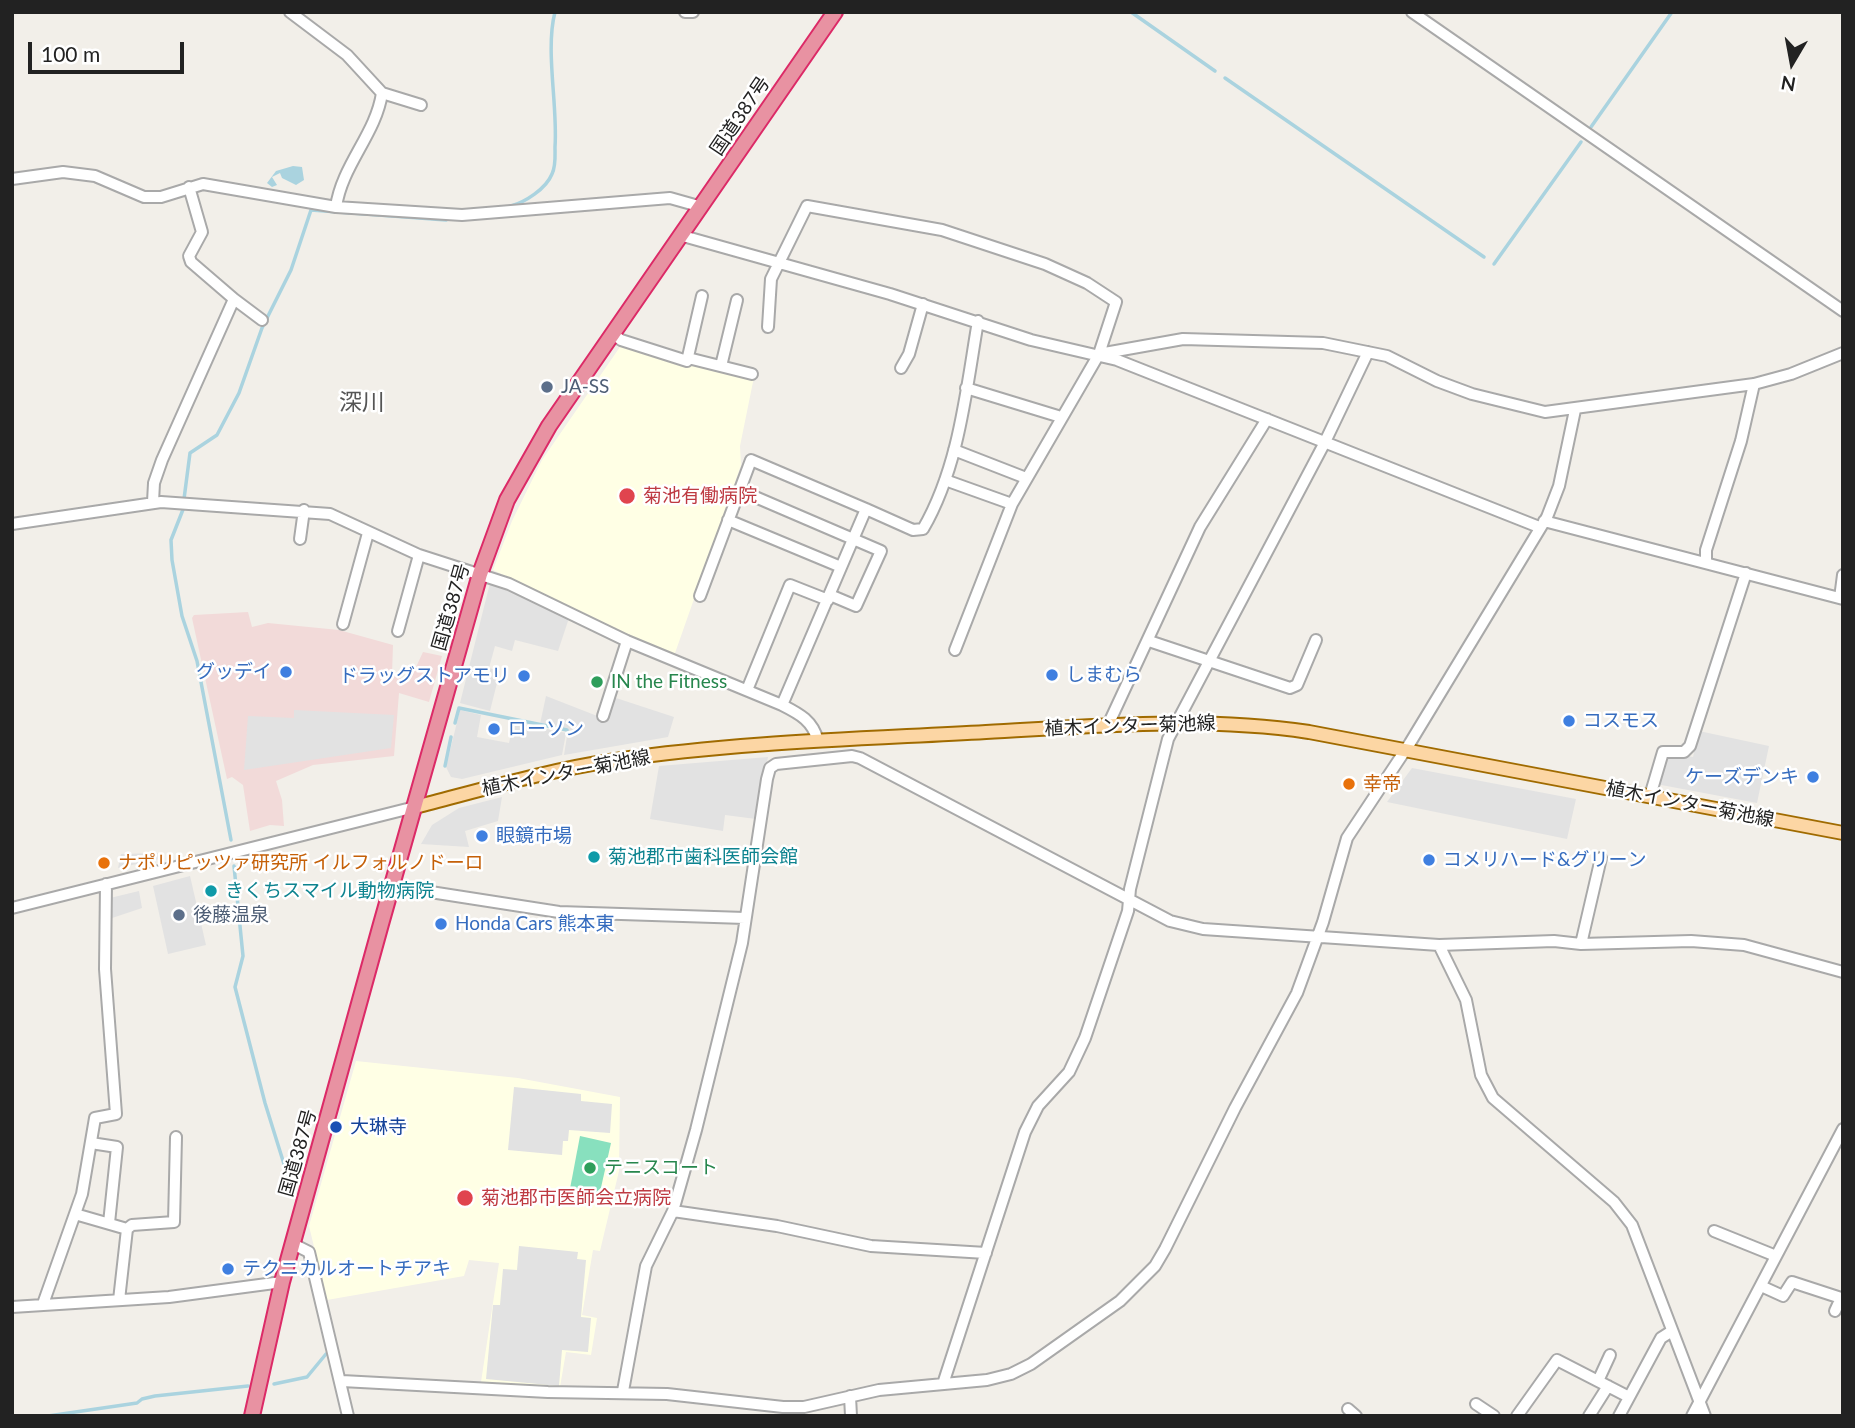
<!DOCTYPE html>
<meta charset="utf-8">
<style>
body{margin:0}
#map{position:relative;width:1855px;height:1428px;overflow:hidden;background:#f2efe9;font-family:Lato,sans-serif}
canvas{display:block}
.frame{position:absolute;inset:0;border:14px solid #222;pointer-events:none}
.north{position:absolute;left:1757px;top:28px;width:70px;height:70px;-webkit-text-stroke:5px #fff;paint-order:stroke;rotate:190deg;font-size:19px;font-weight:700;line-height:28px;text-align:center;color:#222}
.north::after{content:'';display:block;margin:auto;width:24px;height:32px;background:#222;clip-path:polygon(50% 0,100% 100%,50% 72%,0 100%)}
.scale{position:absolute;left:28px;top:42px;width:156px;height:32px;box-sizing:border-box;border:4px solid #222;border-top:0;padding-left:9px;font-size:21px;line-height:24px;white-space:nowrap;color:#222;-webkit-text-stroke:5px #fff;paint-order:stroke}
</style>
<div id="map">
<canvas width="1855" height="1428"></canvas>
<div class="frame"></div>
<div class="north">N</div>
<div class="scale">100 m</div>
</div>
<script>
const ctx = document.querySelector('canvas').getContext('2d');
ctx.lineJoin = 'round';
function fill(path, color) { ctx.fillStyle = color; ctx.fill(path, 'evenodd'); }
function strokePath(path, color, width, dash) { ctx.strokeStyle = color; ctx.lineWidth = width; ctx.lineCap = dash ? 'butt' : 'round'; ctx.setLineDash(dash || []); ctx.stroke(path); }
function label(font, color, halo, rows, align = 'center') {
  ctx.font = font + ' Lato,"Noto Sans JP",sans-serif'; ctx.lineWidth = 5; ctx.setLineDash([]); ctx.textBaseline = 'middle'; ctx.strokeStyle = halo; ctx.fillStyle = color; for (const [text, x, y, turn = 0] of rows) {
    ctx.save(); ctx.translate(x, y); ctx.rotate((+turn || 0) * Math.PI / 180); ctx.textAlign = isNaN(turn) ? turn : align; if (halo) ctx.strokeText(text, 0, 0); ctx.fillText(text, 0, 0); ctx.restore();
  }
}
const commercial = new Path2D(`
 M248,612L252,627L268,623L339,630L393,645L392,674L409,682L423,652L442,656L429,702L399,693L394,756L313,765L276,781L282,800L284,826L270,825L250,831L243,785L232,777L227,779L192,618L194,615Z`);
const education = new Path2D(`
 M622,344L754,377L740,446L741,465L674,656L493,570L512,521L542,460Z
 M356,1061L518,1078L620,1097L619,1171L600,1251L593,1250L582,1315L597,1318L591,1355L566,1352L560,1387L481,1382L499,1263L469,1260L464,1276L327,1300L309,1226Z`);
const pitch = new Path2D(`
 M580,1136L611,1143L598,1201L569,1194Z`);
const parking = new Path2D(`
 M490,583L569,618L558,651L515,640L512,651L495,646L489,668L500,671L490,711L460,703Z
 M546,696L605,719L613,697L674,717L668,737L564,755L568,730L540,724Z
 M294,710L394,715L391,748L244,770L248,716L294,718Z
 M460,710L481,715L477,737L509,743L514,722L566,733L562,755L462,779L451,777L446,767Z
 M1699,731L1769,746L1757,803L1656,784L1663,757L1670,753L1693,757Z
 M768,757L756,819L725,815L723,831L650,819L659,766Z
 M1412,768L1576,799L1567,839L1387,802Z
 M502,797L498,821L465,831L469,847L421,844L432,825L459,808Z
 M160,853V859L118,868L121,854Z
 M190,876L206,945L168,954L153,886Z
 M139,891L142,908L109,919L110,898Z
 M514,1087L581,1094V1101L612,1104L610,1133L569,1130L568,1141H563L562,1155L508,1150Z
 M519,1246L578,1252L577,1259L586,1260L581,1317L591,1318L588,1352L562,1350L559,1386L486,1379L493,1305H500L503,1269L517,1270Z`);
const water = new Path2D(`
 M293,166L302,167L304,180L296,185L282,178L280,173L272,177L277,185L272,187L267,183L276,171Z`);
const stream = new Path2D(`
 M1131,12L1215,71
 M1225,78L1484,257
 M1591,127L1672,12
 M511,206C525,202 546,189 552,174C556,166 555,156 555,147C558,106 545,50 555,12
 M1494,264L1581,142
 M184,499L190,453L217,435L239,393L262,328L291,270L311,210L446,220
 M184,507L171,540L172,560L182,616L197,661L231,840
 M455,723L459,708L567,730
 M445,766L451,737
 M234,866L243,956L235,987L265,1103L293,1193
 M274,1384L307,1377L326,1354
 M48,1416L137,1403L142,1399L155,1396L248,1386`);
const minor = new Path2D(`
 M290,12L347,55L382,93C376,134 342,165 336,207
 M685,12H693
 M1412,12L1843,311
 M382,93L421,105
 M12,179L63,172L95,176L144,197H161L203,184L336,207L462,215L670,198L702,207
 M683,236L890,294L1031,340L1117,360L1539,527
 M234,299L262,320
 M768,327L771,279L807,206L942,230L1045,264L1087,283L1116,302L1099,354L1012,504L955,650
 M613,334L621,340L687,361L702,296
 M1099,354L1183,339L1323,343L1387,356L1437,381L1472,394L1545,412L1754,384L1791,374L1843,353
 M688,358L752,374
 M721,366L737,300
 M901,368L909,354L923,304
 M966,388L1061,417
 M954,450L1026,478
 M945,480L1012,504
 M739,490L881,551L856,606L830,595
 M153,502L154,483L162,460L234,299L191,262L189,256L202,232L189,187
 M728,520L841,567
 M1544,521L1843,599
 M12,524L161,502L330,514L419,555L509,584L627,641L782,705C800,714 813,721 818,741
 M300,539L304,510
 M1706,563V550L1741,441L1754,384
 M700,596L751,460L866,509
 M1840,598L1843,575
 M343,624L368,533
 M398,631L419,555
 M1149,641L1290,688L1297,685L1316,640
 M747,690L790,585L828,600
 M782,705L866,509L913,530L923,529C959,467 966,391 978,321
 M603,716L627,641
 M1108,725L1200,527L1267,419
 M1650,796L1663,752H1684L1690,746L1746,573
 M392,886L559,912L745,918
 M12,908L415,807
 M1581,944L1601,858
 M1439,945L1466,1000L1481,1075L1493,1098L1614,1202L1632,1225L1705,1416
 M91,1143L117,1147L109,1223
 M673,1211L777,1226L871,1246L986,1253
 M75,1214L127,1229
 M1714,1231L1776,1256
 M293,1244L309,1252L348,1416
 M1761,1286L1783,1296L1792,1282L1841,1298L1835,1311
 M119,1300L127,1229L132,1225L174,1222L176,1137
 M43,1304L82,1194L95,1118L116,1114L105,969L106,884
 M12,1307L169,1297L282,1282
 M342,1381L548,1392L667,1394L783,1407H804L879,1390L987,1380L1011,1374L1031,1364L1120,1301L1155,1266L1165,1249L1235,1108L1297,993L1323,922L1347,838L1410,743L1547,517L1559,486L1575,410
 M1598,1381L1610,1355
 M943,1384L1025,1132L1038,1106L1069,1072L1085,1038L1128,911L1130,889L1168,739L1324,444L1368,352
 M623,1391L646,1266L673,1211L696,1130L742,943L767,779L770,768L776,764L852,756L860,758L1170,921L1203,929L1439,945L1554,941L1581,944L1691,941L1744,945L1843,972
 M850,1396L851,1416
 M1476,1404L1494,1416
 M1348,1409L1356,1416
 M1517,1416L1557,1360L1629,1397
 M1589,1416L1608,1386
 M1619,1416L1661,1338L1672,1331
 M1692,1416L1843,1129`);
const major = new Path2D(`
 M415,807C481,790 548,770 616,760C738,742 863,739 986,732C1094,726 1201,716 1309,732L1843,833`);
const highway = new Path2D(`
 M252,1416L282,1282L381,924L480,574L507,500L549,426L835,12`);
const markers = [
 [547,387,7,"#5c6f8a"],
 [627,496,9,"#e0444e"],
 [286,672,7,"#3f7fe0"],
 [1052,675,7,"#3f7fe0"],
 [524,676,7,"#3f7fe0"],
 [597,682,7,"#2e9e5b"],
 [1569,721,7,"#3f7fe0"],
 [494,729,7,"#3f7fe0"],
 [1813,777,7,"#3f7fe0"],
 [1349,784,7,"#e8710a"],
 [482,836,7,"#3f7fe0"],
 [594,857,7,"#0f9aa8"],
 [1429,860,7,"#3f7fe0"],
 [104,863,7,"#e8710a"],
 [211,891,7,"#0f9aa8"],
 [179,915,7,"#5c6f8a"],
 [441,924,7,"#3f7fe0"],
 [336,1127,7,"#1a4fb4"],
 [590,1168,7,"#2e9e5b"],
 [465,1198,9,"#e0444e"],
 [228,1269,7,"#3f7fe0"]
];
const streetNames = [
 ["国道387号",740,116,-56],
 ["国道387号",451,607,-74],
 ["植木インター菊池線",1130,726,-2],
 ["植木インター菊池線",566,773,-11],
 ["植木インター菊池線",1690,804,11],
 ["国道387号",298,1153,-74]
];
const serviceNames = [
 ["JA-SS",561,387],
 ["後藤温泉",193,915]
];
const healthNames = [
 ["菊池有働病院",643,496],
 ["菊池郡市医師会立病院",481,1198]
];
const shopNames = [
 ["グッデイ",272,672,"right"],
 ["しまむら",1066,675],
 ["ドラッグストアモリ",510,676,"right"],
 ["コスモス",1583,721],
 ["ローソン",508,729],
 ["ケーズデンキ",1799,777,"right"],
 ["眼鏡市場",496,836],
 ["コメリハード&グリーン",1443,860],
 ["Honda Cars 熊本東",455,924],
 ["テクニカルオートチアキ",242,1269]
];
const leisureNames = [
 ["IN the Fitness",611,682],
 ["テニスコート",604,1168]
];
const foodNames = [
 ["幸帝",1363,784],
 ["ナポリピッツァ研究所 イルフォルノドーロ",118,863]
];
const cultureNames = [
 ["菊池郡市歯科医師会館",608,857],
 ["きくちスマイル動物病院",225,891]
];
const transitNames = [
 ["大琳寺",350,1127]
];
const quarterNames = [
 ["深川",362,403]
];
fill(commercial, '#f2dad9');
fill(education, '#ffffe5');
fill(pitch, '#88e0be');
fill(parking, '#e2e2e2');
fill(water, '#aad3df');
strokePath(stream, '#aad3df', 3.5);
strokePath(minor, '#a9a9a9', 14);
strokePath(major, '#a06b00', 16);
strokePath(highway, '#dc2a67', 18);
strokePath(minor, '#fff', 10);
strokePath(major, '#fcd6a4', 12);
strokePath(highway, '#e892a2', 14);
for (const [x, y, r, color] of markers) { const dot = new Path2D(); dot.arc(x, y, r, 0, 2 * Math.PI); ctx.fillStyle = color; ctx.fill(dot); strokePath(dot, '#fff', 2.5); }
label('19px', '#222', '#fff', streetNames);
label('19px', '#4e5e75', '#fff', serviceNames, 'left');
label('19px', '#be3a42', '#fff', healthNames, 'left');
label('19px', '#366cbe', '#fff', shopNames, 'left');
label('19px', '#27864d', '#fff', leisureNames, 'left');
label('19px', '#c56008', '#fff', foodNames, 'left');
label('19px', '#0d838f', '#fff', cultureNames, 'left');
label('19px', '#164399', '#fff', transitNames, 'left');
label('23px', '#555', '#fff', quarterNames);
</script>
